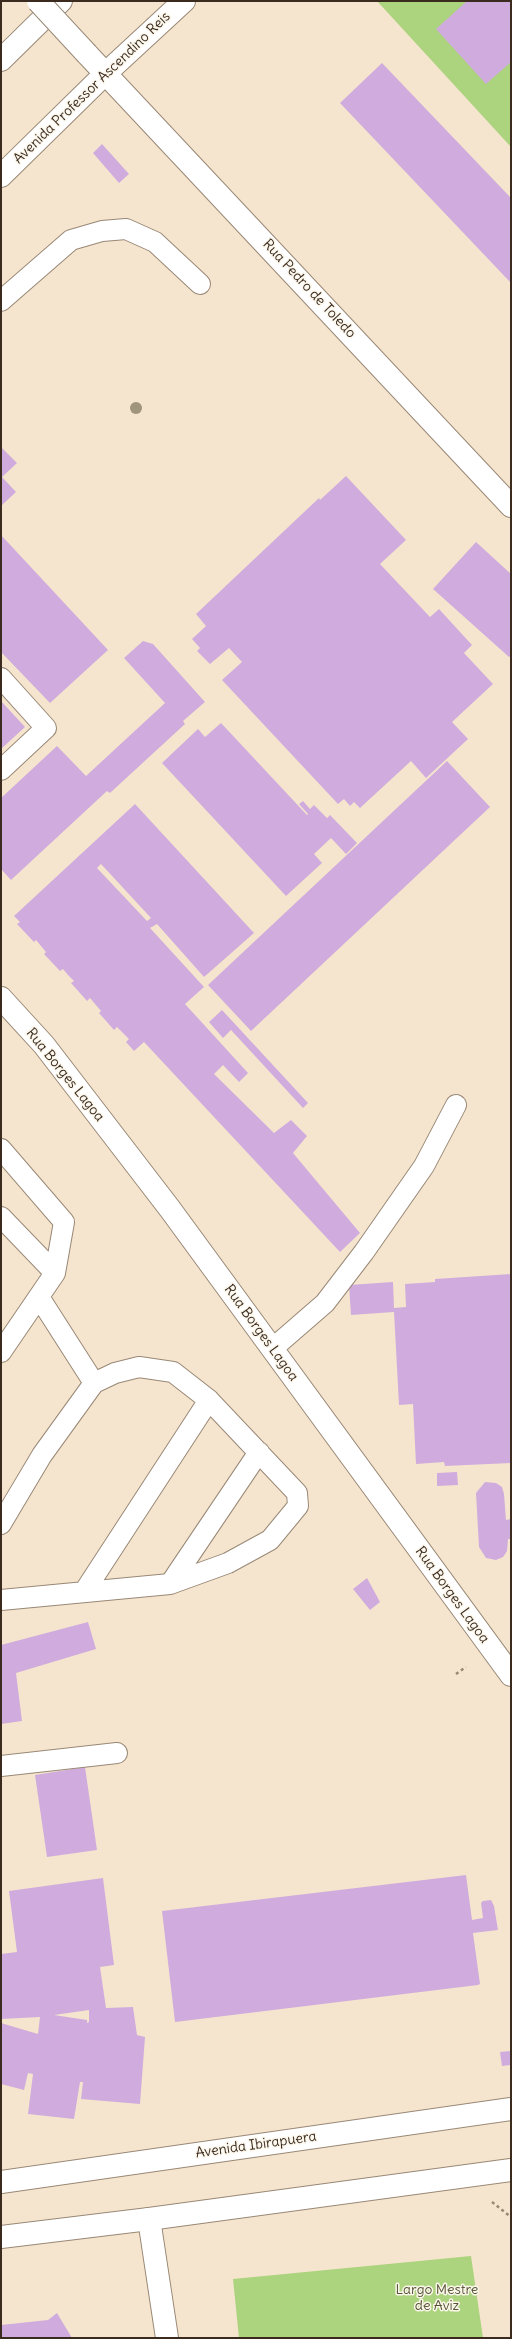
<!DOCTYPE html>
<style>
body{margin:0}
#map{position:relative;width:512px;height:2339px;overflow:hidden;background:#f6e5ce;font-family:Delius,sans-serif}
canvas{display:block}
.frame{position:absolute;inset:0;border:2px solid #3b2a1e;pointer-events:none}
</style>
<div id="map">
<canvas width="512" height="2339"></canvas>
<div class="frame"></div>
</div>
<script>
const ctx = document.querySelector('canvas').getContext('2d');
ctx.lineJoin = 'round';
function fill(path, color) { ctx.fillStyle = color; ctx.fill(path, 'evenodd'); }
function strokePath(path, color, width, dash) { ctx.strokeStyle = color; ctx.lineWidth = width; ctx.lineCap = dash ? 'butt' : 'round'; ctx.setLineDash(dash || []); ctx.stroke(path); }
function label(font, color, halo, rows, align = 'center') {
  ctx.font = font + ' Delius,sans-serif'; ctx.lineWidth = 3; ctx.setLineDash([]); ctx.textBaseline = 'middle'; ctx.strokeStyle = halo; ctx.fillStyle = color; for (const [text, x, y, turn = 0] of rows) {
    ctx.save(); ctx.translate(x, y); ctx.rotate((+turn || 0) * Math.PI / 180); ctx.textAlign = isNaN(turn) ? turn : align; if (halo) ctx.strokeText(text, 0, 0); ctx.fillText(text, 0, 0); ctx.restore();
  }
}
const green = new Path2D(`
 M377,1H511V147Z
 M471,2256L483,2338H239L233,2279Z`);
const building = new Path2D(`
 M467,1H511V62L486,84L436,29Z
 M382,63L511,198V283L340,103Z
 M102,144L129,174L119,183L93,153Z
 M1,447L17,463L2,477L16,492L1,506Z
 M346,476L406,540L380,564L430,617L439,609L472,645L464,653L493,684L452,722L468,739L426,778L411,761L360,808L354,802L350,806L344,799L338,804L222,680L242,662L229,648L210,664L197,651L200,648L192,639L206,626L196,614L319,498L320,500Z
 M1,535L108,650L50,703L1,652Z
 M476,542L511,574V656L509,657L433,589Z
 M143,641L153,644L205,702L183,721L185,724L110,793L107,791L11,880L1,869V798L57,746L86,776L165,703L124,658Z
 M1,701L25,727L1,749Z
 M221,723L307,815L308,814L299,804L303,801L310,809L314,805L327,818L330,815L357,843L346,854L331,838L314,854L322,863L286,896L162,763L198,729L205,737Z
 M447,761L490,807L251,1031L208,985Z
 M135,804L254,933L204,977L157,924L150,928L204,987L185,1004L248,1073L239,1082L223,1065L214,1074L274,1133L291,1120L307,1136L293,1153L360,1233L340,1252L144,1042L134,1051L126,1042L129,1039L117,1027L114,1030L99,1013L101,1011L90,998L87,1001L71,983L74,981L68,975L63,969L60,971L44,954L46,952L36,940L34,942L17,924L20,922L14,916ZM101,864L151,918L147,921L97,868Z
 M222,1010L308,1103L303,1108L231,1030L223,1038L209,1022Z
 M511,1274V1463L445,1466L444,1462L416,1464L413,1404L399,1405L394,1312L351,1315L349,1285L393,1282L394,1308L406,1307L405,1284L435,1282V1279Z
 M457,1472L458,1485L437,1486V1473Z
 M485,1482L496,1483L502,1487L504,1494L506,1520L511,1519V1539H508L507,1551L503,1557L496,1560L486,1558L479,1547L476,1493Z
 M367,1578L380,1602L370,1610L353,1589Z
 M88,1622L96,1649L16,1673L22,1721L1,1724V1645Z
 M85,1767L97,1850L47,1857L35,1775Z
 M466,1875L472,1920L483,1918L481,1903L483,1901L491,1900L494,1906L498,1930L473,1933L480,1984L478,1985L175,2022L162,1911Z
 M103,1878L114,1965L100,1967L106,2008L133,2007L137,2035L145,2037L140,2104L81,2099L83,2082H80L74,2119L28,2114L33,2074L28,2073L24,2090L1,2084V2023L38,2034L40,2017L1,2019V1954L17,1952L9,1891ZM89,2010V2022L87,2023V2020L54,2015Z
 M511,2051V2065L502,2066L500,2052Z
 M57,2313L72,2338H1V2325L48,2320Z`);
const path = new Path2D(`
 M456,1674L466,1667
 M492,2202L511,2217`);
const lane = new Path2D(`
 M1,301L71,240L102,231L126,229L155,242L200,284
 M1,678L46,728L1,770
 M1,1149L64,1222L55,1273L1,1352
 M1,1217L55,1273
 M39,1297L94,1383
 M272,1349L325,1303L364,1252L424,1166L456,1105
 M1,1524L42,1455L94,1383L115,1373L139,1367L173,1372L209,1400L297,1493L298,1506L270,1540L228,1563L170,1584L1,1600
 M170,1584L259,1452
 M84,1592L209,1400
 M1,1766L117,1753`);
const street = new Path2D(`
 M149,2219L167,2338`);
const secondary = new Path2D(`
 M87,54L511,506
 M1,998L44,1045L170,1209L511,1675`);
const primary = new Path2D(`
 M1,2182L511,2109
 M1,2237L149,2219L511,2170`);
const highway = new Path2D(`
 M1,60L61,1
 M1,176L105,74L184,1`);
const secondaryBridge = new Path2D(`
 M38,1L87,54`);
const trees = [
 [136,408]
];
const streetNames = [
 ["Avenida Professor Ascendino Reis",92,88,-44],
 ["Rua Pedro de Toledo",309,289,47],
 ["Rua Borges Lagoa",65,1075,51],
 ["Rua Borges Lagoa",261,1333,54],
 ["Rua Borges Lagoa",452,1595,54],
 ["Avenida Ibirapuera",256,2145,-8]
];
const parkNames = [
 ["Largo Mestre",437,2290],
 ["de Aviz",437,2306]
];
fill(green, '#acd37e');
fill(building, '#cfacdd');
strokePath(lane, '#988876', 22);
strokePath(street, '#988876', 24);
strokePath(secondary, '#988876', 24);
strokePath(primary, '#988876', 24);
strokePath(highway, '#988876', 24);
strokePath(path, '#988876', 2.5, [3, 3]);
strokePath(lane, '#fff', 20);
strokePath(street, '#fff', 22);
strokePath(secondary, '#fff', 22);
strokePath(primary, '#fff', 22);
strokePath(highway, '#fff', 22);
strokePath(secondaryBridge, '#988876', 24, []);
strokePath(secondaryBridge, '#fff', 22);
ctx.fillStyle = '#9f957a';
for (const [x, y] of trees) { ctx.beginPath(); ctx.arc(x, y, 6, 0, 2 * Math.PI); ctx.fill(); }
label('14px', '#3b2a1e', '#fbf7ec', streetNames);
label('14px', '#575436', '#fbf7ec', parkNames);
</script>
